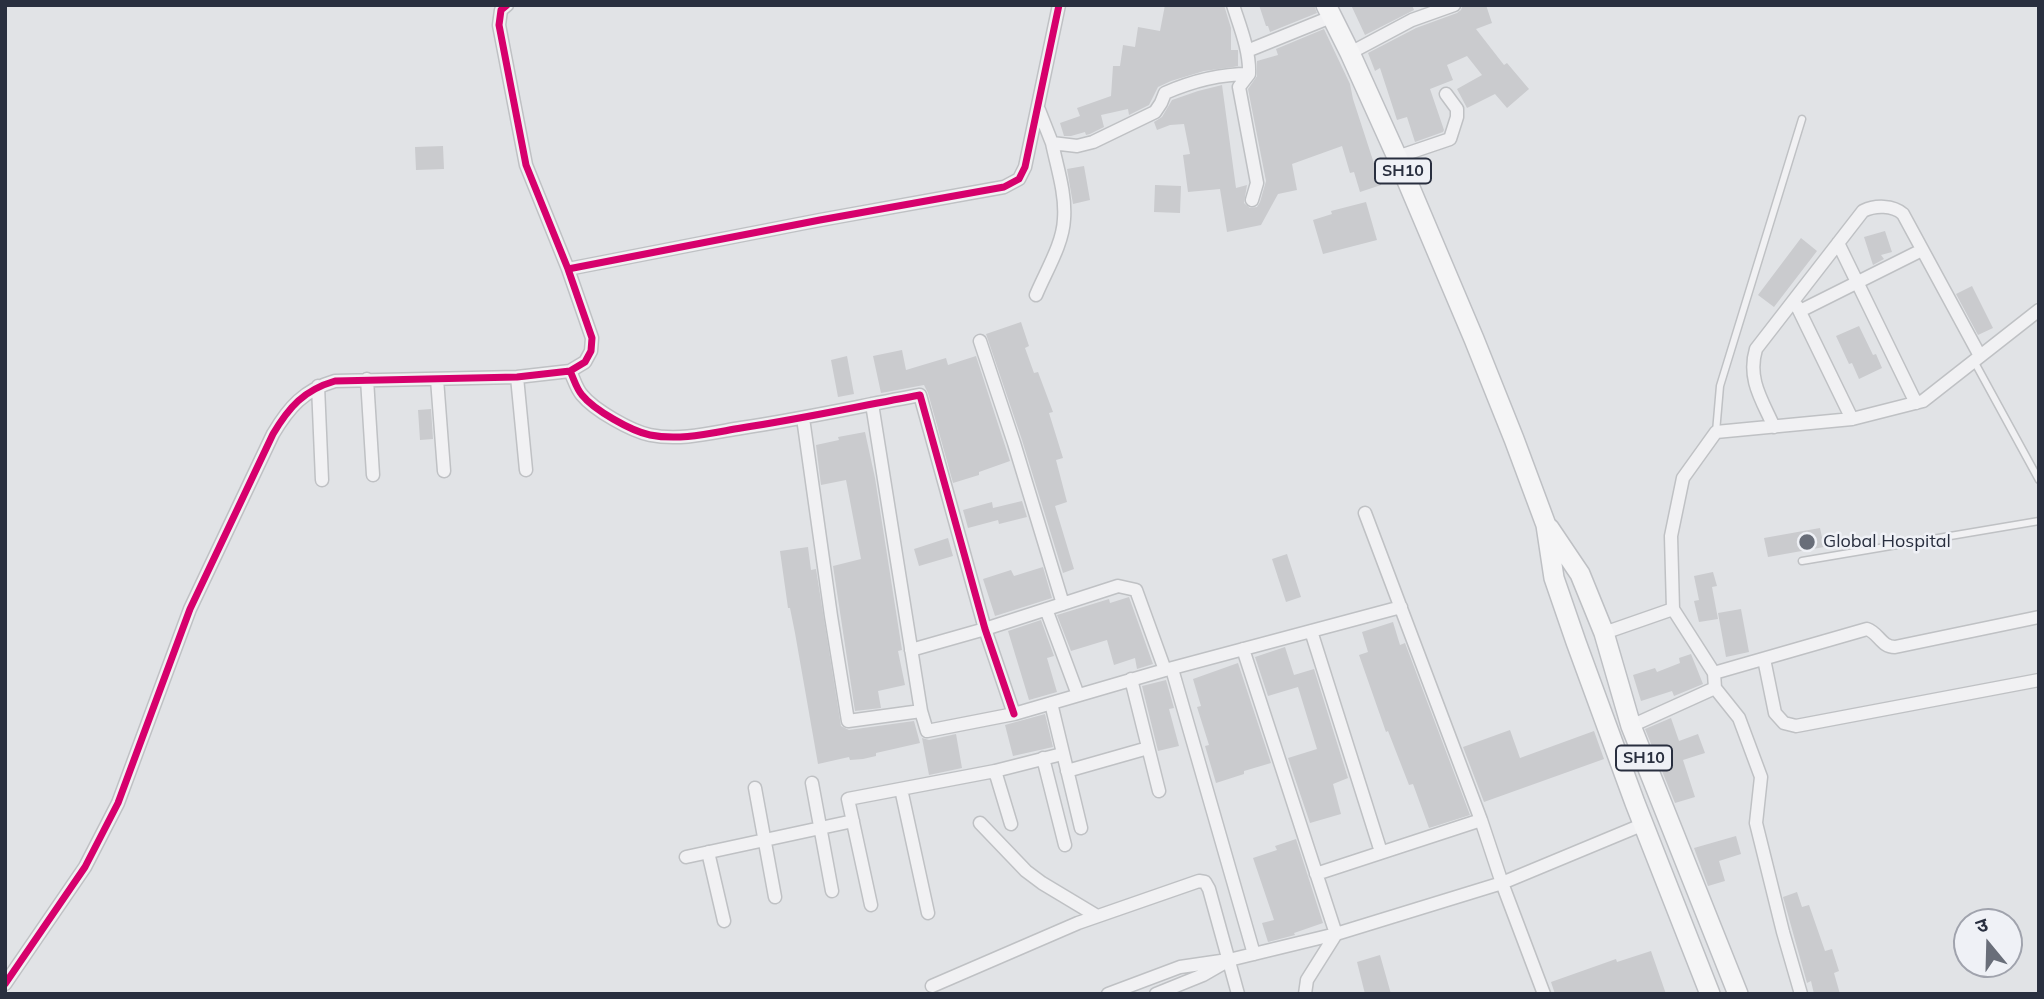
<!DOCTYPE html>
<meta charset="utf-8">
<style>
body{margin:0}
#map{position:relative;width:2044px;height:999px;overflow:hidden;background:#e1e3e6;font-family:Mulish,"Noto Sans Devanagari",sans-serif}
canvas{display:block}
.frame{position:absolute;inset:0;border:7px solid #292f3f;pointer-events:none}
.north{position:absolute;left:1953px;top:908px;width:70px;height:70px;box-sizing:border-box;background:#eff1f6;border:2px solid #a0a3ad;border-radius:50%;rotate:341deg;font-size:19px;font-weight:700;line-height:28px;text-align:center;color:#292f3f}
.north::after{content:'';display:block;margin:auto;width:24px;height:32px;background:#696e79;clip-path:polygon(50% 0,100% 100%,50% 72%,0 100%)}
</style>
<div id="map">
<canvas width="2044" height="999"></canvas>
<div class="frame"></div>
<div class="north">उ</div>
</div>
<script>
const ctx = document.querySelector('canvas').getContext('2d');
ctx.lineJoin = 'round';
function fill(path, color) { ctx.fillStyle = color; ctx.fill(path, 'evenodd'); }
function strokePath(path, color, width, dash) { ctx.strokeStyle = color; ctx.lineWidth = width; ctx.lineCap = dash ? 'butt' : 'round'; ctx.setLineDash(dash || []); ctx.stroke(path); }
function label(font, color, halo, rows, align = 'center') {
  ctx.font = font + ' Mulish,sans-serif'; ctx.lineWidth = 5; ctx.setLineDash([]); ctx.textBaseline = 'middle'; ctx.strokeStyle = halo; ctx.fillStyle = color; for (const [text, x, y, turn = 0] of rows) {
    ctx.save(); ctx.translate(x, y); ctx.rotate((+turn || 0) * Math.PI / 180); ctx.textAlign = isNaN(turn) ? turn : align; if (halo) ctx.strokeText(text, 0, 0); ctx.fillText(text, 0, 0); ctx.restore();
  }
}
const building = new Path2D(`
 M1165,5H1224L1231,28V50H1238V66H1240L1204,71L1171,81L1158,87L1149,105L1129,115L1128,109L1101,115L1104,127L1090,134L1086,135L1085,132L1071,136H1064L1060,123L1080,116L1077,108L1111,96L1113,66H1120L1123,45L1135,47L1138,27L1160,31Z
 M1259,5H1314L1317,13L1270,32L1268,26H1266Z
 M1351,5H1412L1414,10L1365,35Z
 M1463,5H1486L1492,23L1476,29L1504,65L1507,63L1529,89L1507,108L1495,94L1467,108L1457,89L1482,75L1467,56L1447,65L1453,80L1430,89L1444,130L1443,132L1415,142L1407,117L1397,120L1380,68L1375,71L1368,53L1416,28L1457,13L1461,10Z
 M1324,29L1350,84L1353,99L1381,185L1360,192L1354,172L1350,173L1342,146L1292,164L1297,190L1278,194L1261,225L1227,232L1220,189L1188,192L1183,155L1190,154L1184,124L1170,125L1157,130L1154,122L1162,117L1172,100L1198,91L1222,85L1236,188L1247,185L1244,203L1250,208L1257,207L1260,202L1266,181L1248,89L1257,76V61L1278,55L1276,49Z
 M443,146L444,169L416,170L415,147Z
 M1084,166L1090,200L1073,204L1067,169Z
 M1155,185L1181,186L1180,213L1154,212Z
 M1366,202L1377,240L1323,254L1313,220L1332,214L1331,211Z
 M1885,231L1892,252L1881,255L1884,259L1873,265L1864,237Z
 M1801,238L1817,251L1774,307L1758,295Z
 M1972,286L1993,328L1978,335L1956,294Z
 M1021,322L1029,346L1025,348L1034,373L1038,372L1053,412L1049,413L1063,458L1056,460L1067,502L1055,506L1074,569L1063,573L1022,440L986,334Z
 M1859,326L1873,355L1876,354L1882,368L1859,379L1852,363L1849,364L1836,336Z
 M902,350L906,370L946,358L948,365L976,356L1010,461L979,472V475L953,483L928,393L924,385L881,393L873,356Z
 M847,356L854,394L838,397L831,360Z
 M431,409L433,439L420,440L418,410Z
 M865,432L875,478L902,650L898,651L905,685L878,691L881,708L855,711L833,566L861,559L846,480L821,485L816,445L839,440L838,437Z
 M1022,501L1027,517L999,524L998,520L968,528L963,510L992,502L993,508Z
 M1820,528L1824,547L1768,557L1764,538Z
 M948,538L953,556L919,566L914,549Z
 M808,547L811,570L816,569L841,726L849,730L914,721L920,743L876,753V756L863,759L850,760L849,757L818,764L795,633L790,608H788L780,551Z
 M1287,554L1301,597L1286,602L1272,559Z
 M1043,567L1052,598L995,616L983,579L1011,570L1014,576Z
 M1713,572L1717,586L1712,587L1718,619L1699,622L1694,601L1699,600L1694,576Z
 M1129,597L1153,664L1137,669L1135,658L1114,665L1107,640L1071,651L1057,615L1109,599L1110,603Z
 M1741,609L1749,652L1726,657L1718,613Z
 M1041,620L1054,656L1047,658L1057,692L1029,700L1008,631Z
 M1393,622L1400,645L1405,643L1470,815L1429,828L1413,784L1409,785L1388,731L1386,732L1359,655L1368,652L1362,632Z
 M1285,647L1294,675L1314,669L1348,778L1333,784L1341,814L1310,823L1288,758L1317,749L1298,687L1268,696L1255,657Z
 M1691,654L1703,684L1674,696L1672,691L1641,701L1633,675L1655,668L1657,672L1680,663L1679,658Z
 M1238,663L1271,763L1244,771V774L1216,783L1205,746L1209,745L1197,707L1201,706L1193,679Z
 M1166,680L1174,708L1169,709L1179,746L1158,751L1142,686Z
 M1045,714L1053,747L1013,756L1005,725Z
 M1671,718L1679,741L1698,734L1705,753L1683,760L1695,797L1675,803L1645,729Z
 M1510,730L1520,758L1594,731L1604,759L1484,802L1463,747Z
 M956,734L962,768L929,775L922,738L929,740Z
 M1736,836L1741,854L1719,861L1725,881L1708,886L1694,848Z
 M1296,839L1323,923L1294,933L1295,935L1268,942L1262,923L1274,920L1253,858L1277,850L1275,846Z
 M1797,892L1802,907L1809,905L1825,951L1832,949L1839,971L1834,973L1840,994H1814L1811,981L1807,983L1783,897Z
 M1651,951L1666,994H1555L1551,982L1616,959L1617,962Z
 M1380,955L1391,994H1365L1357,962Z`);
const service = new Path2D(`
 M1974,361L2039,480
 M1716,432L1720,386L1802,119
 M1802,561L2039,521`);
const minor = new Path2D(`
 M507,5L501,10L499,25L526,165L568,269L592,338L591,351L585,362L570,371C574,379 576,388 582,395C594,410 631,431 650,435C680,441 711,433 741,428C801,419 860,406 920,395L985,629L1014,714
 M1247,51L1331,17
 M1350,53L1412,20L1454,5
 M1249,74L1239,87L1257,183L1252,200
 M1039,110L1052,143L1077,146L1093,142L1155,112L1161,103L1165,93C1190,82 1221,74 1249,74C1250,51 1240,27 1233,5
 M1397,157L1450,139L1457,117V109L1446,94
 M1838,243L1916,403
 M568,269L820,220L1004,187L1019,179L1025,167L1059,5
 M1036,295C1046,271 1063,244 1064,219C1066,194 1057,167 1052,143
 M1797,306L1852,419
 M1800,311L1922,250
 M980,341L1014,443L1063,604
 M517,377L526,470
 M367,379L373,475
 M437,379L444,471
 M318,386L322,480
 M872,404L921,711L927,731L1014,714L1165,670L1401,607
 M803,418L831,616L848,721L921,711
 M1774,427C1762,400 1747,379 1756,349L1863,211C1875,205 1893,205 1903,214L1980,356
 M1365,513L1481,820L1502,883L1544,994
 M1046,609L1078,695
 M1673,609L1714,673L1715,688L1739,718L1761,777L1756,823L1783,932L1801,994
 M1311,631L1381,852
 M1604,633L1673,609L1671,536L1683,478L1716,432L1852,419L1923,401L2039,310
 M1243,649L1336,934L1307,980L1305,994
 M911,650L985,629L1118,586L1136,590L1165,670
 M1764,659L1775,713L1784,723L1796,726L2039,680
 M1172,669L1254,954
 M1714,673L1867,629C1879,633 1881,647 1895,647L2039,617
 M1131,679L1159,791
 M1051,703L1081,828
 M1631,726L1715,688
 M1043,758L1065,845
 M995,771L1011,824
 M1067,771L1148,748
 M812,783L832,891
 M755,788L775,897
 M901,789L928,913
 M980,823L1026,871L1042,883L1097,916
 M708,852L724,921
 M686,857L853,821
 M1316,874L1481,820
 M871,905L848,799L995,771L1062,754
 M5,984L85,867L118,803L190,609L273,434C289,407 304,390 335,381L517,377L570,371
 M932,986L1078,923L1199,881L1205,882L1209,889L1238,994
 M1108,994L1180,967L1221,961
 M1156,994L1203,975L1229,960L1336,934L1502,883L1644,824`);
const primary = new Path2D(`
 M1326,5L1350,53L1397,157L1474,339L1514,439L1546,525L1554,578L1576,642L1635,803L1710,994
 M1549,528L1580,574L1604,633L1631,726L1738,994`);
const cycleway = new Path2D(`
 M507,5L501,10L499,25L526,165L568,269L592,338L591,351L585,362L570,371C574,379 576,388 582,395C594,410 631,431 650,435C680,441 711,433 741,428C801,419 860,406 920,395L985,629L1014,714
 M568,269L820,220L1004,187L1019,179L1025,167L1059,5
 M5,984L85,867L118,803L190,609L273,434C289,407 304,390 335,381L517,377L570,371`);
const markers = [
 [1807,542,9,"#696e79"]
];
const shields = [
 [1403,171,56],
 [1644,758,56]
];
const shieldNames = [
 ["SH10",1403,171],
 ["SH10",1644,758]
];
const poiNames = [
 ["Global Hospital",1823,542]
];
fill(building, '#cacbce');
strokePath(service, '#bfc1c4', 9);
strokePath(minor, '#bfc1c4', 15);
strokePath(primary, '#bec0c4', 22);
strokePath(service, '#f1f1f3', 6);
strokePath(minor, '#f1f1f3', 12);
strokePath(primary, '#f5f5f6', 19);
strokePath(cycleway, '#d6006c', 7);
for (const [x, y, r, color] of markers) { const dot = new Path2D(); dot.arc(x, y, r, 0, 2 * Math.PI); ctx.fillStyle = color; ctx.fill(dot); strokePath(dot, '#eff1f6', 2.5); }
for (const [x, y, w] of shields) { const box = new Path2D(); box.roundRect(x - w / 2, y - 12.5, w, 25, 5); ctx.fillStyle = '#eff1f6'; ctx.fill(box); strokePath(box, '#292f3f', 2); }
label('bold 16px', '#292f3f', null, shieldNames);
label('18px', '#292f3f', '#eff1f6', poiNames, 'left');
</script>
